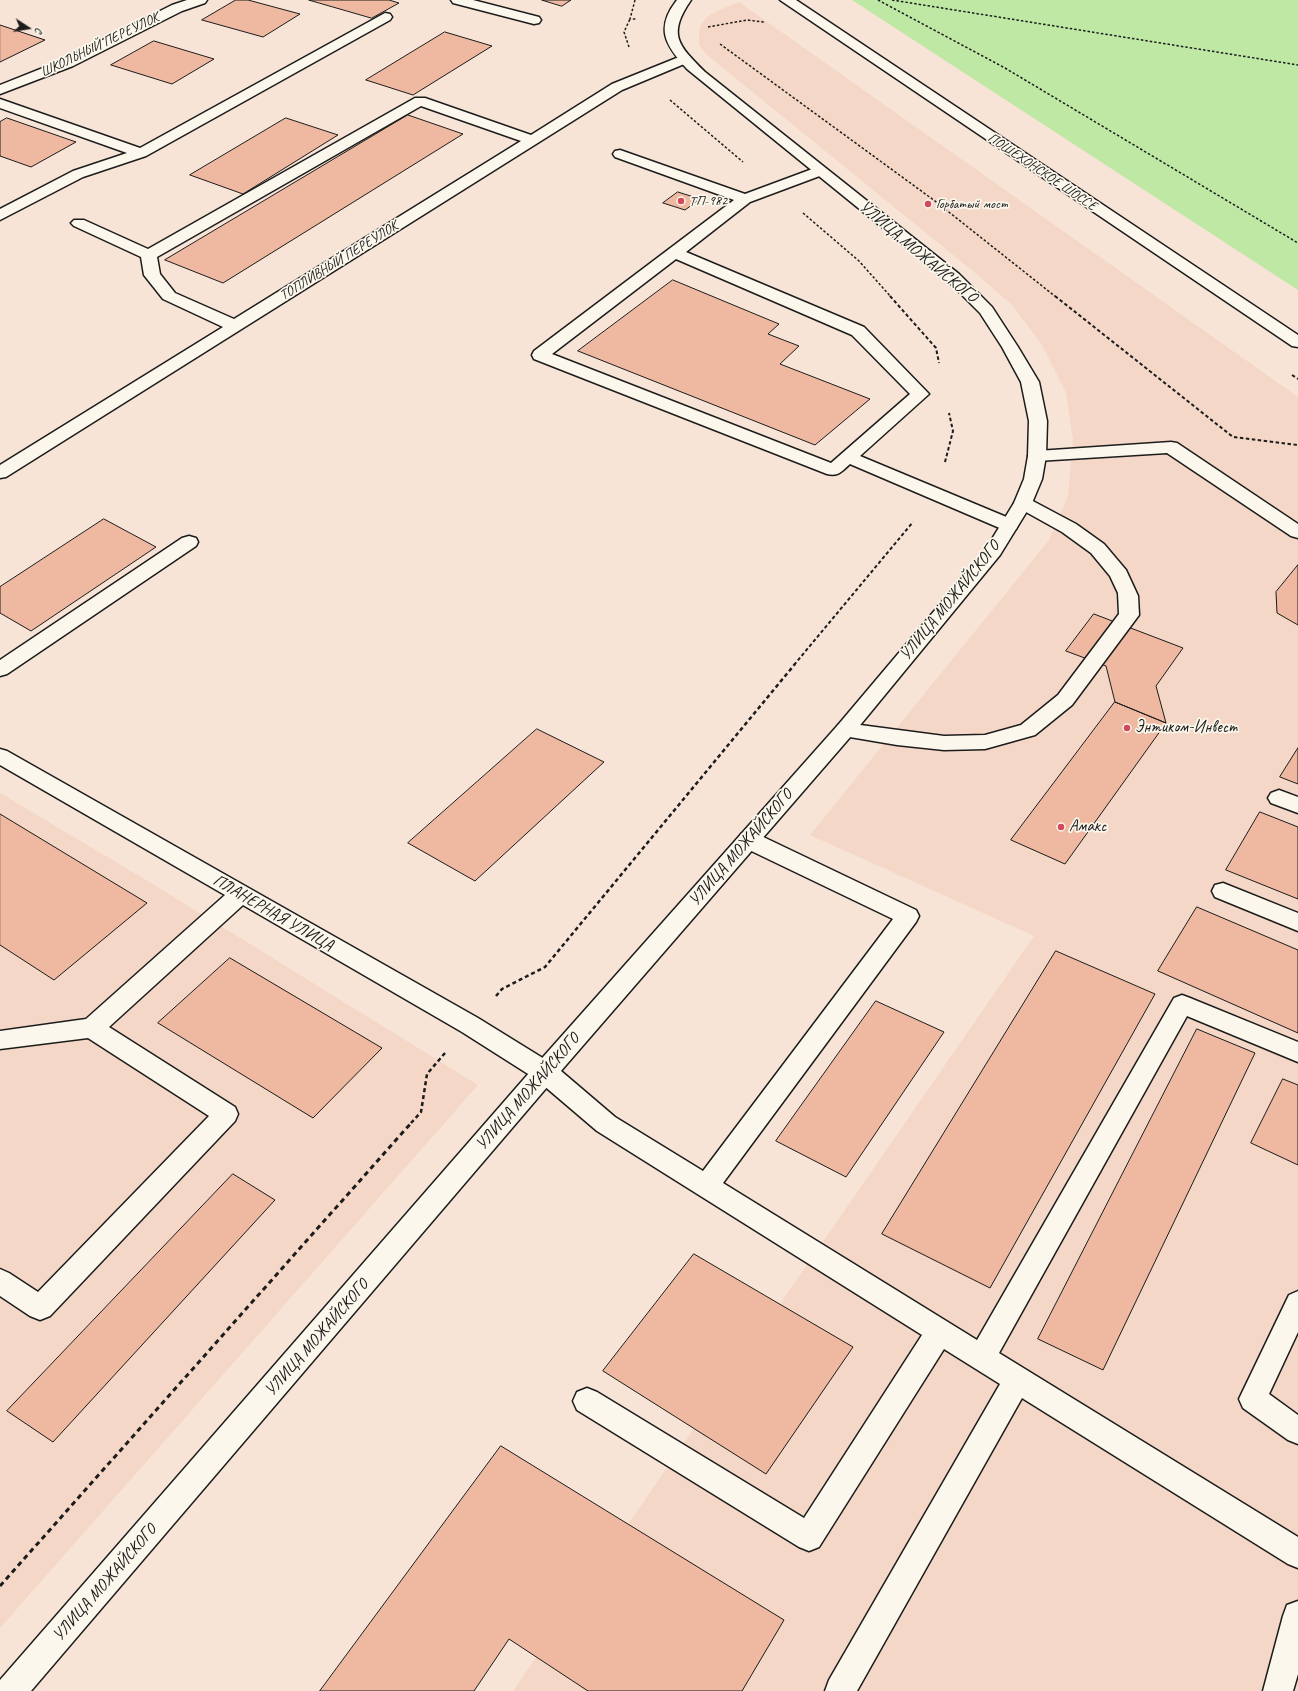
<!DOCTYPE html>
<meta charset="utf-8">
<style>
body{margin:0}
#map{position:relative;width:1298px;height:1691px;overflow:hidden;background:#f7e4d6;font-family:Caveat,sans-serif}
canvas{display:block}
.north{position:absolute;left:8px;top:8px;width:40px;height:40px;-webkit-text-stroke:3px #fbf7ec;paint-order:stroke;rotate:102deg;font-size:11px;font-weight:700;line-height:16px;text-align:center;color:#1c1c1c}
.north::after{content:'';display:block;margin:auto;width:14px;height:18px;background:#1c1c1c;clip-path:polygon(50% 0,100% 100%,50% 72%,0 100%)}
</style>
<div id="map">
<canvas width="1298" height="1691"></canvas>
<div class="north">С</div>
</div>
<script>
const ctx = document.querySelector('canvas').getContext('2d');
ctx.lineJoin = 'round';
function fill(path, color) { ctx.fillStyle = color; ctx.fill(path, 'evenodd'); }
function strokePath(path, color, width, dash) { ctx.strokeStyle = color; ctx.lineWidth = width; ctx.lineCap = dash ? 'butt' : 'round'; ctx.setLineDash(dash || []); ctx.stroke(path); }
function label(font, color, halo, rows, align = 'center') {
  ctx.font = font + ' Caveat,sans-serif'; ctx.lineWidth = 3.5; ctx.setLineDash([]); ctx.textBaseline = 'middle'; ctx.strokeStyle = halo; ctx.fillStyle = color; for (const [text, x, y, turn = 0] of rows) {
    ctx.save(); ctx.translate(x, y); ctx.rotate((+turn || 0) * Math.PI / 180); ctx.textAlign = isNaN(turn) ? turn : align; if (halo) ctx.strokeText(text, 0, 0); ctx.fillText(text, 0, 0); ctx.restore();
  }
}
const built = new Path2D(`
 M739,2L1298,397V1691H513L1034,936L810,835L1049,540L1068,496L1073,440L1066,393L1042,345L1013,306L974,272L707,55L699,45V35L700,26L707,17L717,11Z
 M0,793L156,886L478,1085L0,1628Z`);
const green = new Path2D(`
 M852,0H1298V290Z`);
const building = new Path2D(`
 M236,0H248L300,14L263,37L202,20Z
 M309,0H389L399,3L372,18Z
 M542,0H571L562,6Z
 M0,25L45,40L0,62Z
 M445,32L492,46L413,95L366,80Z
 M154,41L214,59L172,84L111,65Z
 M408,115L463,134L223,283L165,260Z
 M7,118L76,142L31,167L0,156V122Z
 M286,118L338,135L243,194L190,175Z
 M678,192L700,199L685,210L663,203Z
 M673,280L779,324L768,334L799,346L780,364L870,399L815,445L578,351Z
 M104,519L156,547L31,631L0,613V587Z
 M1298,565V625L1277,613L1276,592Z
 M1094,614L1183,648L1156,686L1166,723L1115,702L1106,666L1066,651Z
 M1115,702L1166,723L1065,864L1011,840Z
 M537,729L604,762L475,881L408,843Z
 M1298,748V784L1280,777Z
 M1260,812L1298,827V899L1226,870Z
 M0,814L147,903L54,980L0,945Z
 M1197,907L1298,950V1033L1158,971Z
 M1056,951L1155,994L990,1288L882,1234Z
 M230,958L382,1048L313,1118L158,1023Z
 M876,1001L944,1032L846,1177L776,1141Z
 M1197,1029L1255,1053L1103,1370L1038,1339Z
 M1283,1079L1298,1085V1165L1251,1143Z
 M233,1174L275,1200L53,1442L7,1411Z
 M694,1254L853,1347L766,1474L603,1371Z
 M501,1446L784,1620L742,1691H588L509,1639L474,1691H320Z`);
const pathFar3 = new Path2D(`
 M635,0L630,19H637
 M878,0L1005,68L1298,243
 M892,0L1298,65
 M708,27L747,20L764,22
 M720,44L935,201L1056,297
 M629,47L624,32L630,19
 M670,100L743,162
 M803,213L859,261L891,297`);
const pathFar2 = new Path2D(`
 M890,296L936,348L939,363
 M1055,296L1233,437L1298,445
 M1292,375L1298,379
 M945,462L953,431L949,413
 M794,665L913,522`);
const pathFar1 = new Path2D(`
 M496,996L502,989L545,967L795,664
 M411,1123L421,1112L427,1074L445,1053`);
const path = new Path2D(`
 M0,1586L412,1122`);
const minor = new Path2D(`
 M187,0H207L205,3L182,11L73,66L0,94V85L63,60L172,5Z
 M451,0H473L539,17L541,20L539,23L534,24L453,3Z
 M385,13L390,14L392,17L390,20L146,156L83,177L0,220V209L73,171L127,153L0,108V99L140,148Z
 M684,55L689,56L691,59L689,62L622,90L6,477L0,478V465L223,327L163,299L144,275L141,257L74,226L71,223L74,220H84L148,249L415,98H425L531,135L612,84ZM421,106L521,141L234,319L175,293L160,274L157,257Z
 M620,150L745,194L815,168H825L827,171L825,174L750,202L686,252L864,327L929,394L860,456L1016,521L1018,525L1016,529L1009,531L1002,529L850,464C842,471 838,477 827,474L534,359L532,355L534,351L734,200L615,157L613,154L615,151ZM676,259L852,335L910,394L831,463L552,354Z
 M1171,442L1177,443L1298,524V538L1291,536L1167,453L1037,461L1031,460L1028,456L1031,452L1037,451Z
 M1023,497L1029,499L1076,524L1104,544L1126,570L1138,596L1139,615L1072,705L1035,735L985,749L944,750L897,745L838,735L835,730L838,725L845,723L944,736L985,735L1021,725L1058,695L1119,614L1118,593L1110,576L1091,553L1062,532L1017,507L1014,503L1017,499Z
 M189,536L196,538L198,542L196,546L7,674L0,676V660L182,538Z
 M0,749L7,751L478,1018L554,1065L615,1117L703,1171L893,919L741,846L738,840L741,834L749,832L757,834L916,910L919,916L916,922L723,1183L977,1340L1174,998L1182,995L1190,998L1298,1042V1062L1187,1016L999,1353L1298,1537V1568L1288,1564L1022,1398L857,1691H825L829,1680L1000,1384L944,1349L819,1547L809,1551L799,1547L577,1410L573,1401L577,1392L587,1388L597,1392L804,1518L922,1335L597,1131L536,1079L462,1032L243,905L109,1027L235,1107L238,1114L235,1121L50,1316L40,1320L30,1316L0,1296V1269L9,1273L38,1292L209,1116L88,1038L0,1049V1031L86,1019L225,895L0,765Z
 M1279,790L1298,797V813L1271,803L1268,798L1271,793Z
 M1223,883L1298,913V931L1215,897L1212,891L1215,885Z
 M1298,1291V1332L1269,1394L1298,1415V1444L1288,1440L1243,1408L1239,1399L1289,1295Z
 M1298,1601V1674L1293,1691H1263L1283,1616L1287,1605Z`);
const major = new Path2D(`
 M677,0H691C667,35 678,45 705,72L959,274L992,307L1018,347L1039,382L1047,421L1046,456L1042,479L1032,503L1000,555L852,735L554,1079L31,1691H0V1680L536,1065L838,725L984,552L1014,503L1024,479L1028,456L1029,421L1021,382L1002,347L980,313L947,280L687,69C665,45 655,28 677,0Z
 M780,0H796L1298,335V347L1292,346Z`);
const markers = [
 [681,201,4,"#d1495b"],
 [928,204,4,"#d1495b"],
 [1127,728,4,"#d1495b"],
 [1061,827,4,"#d1495b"]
];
const farStreetnames = [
 ["ШКОЛЬНЫЙ ПЕРЕУЛОК",100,45,-26],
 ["ПОШЕХОНСКОЕ ШОССЕ",1042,172,34],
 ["ТОПЛИВНЫЙ ПЕРЕУЛОК",339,261,-32]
];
const farPoinames = [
 ["ТП-982",689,201],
 ["Горбатый мост",936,204]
];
const streetNames = [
 ["УЛИЦА МОЖАЙСКОГО",918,252,40],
 ["УЛИЦА МОЖАЙСКОГО",950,601,-51],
 ["УЛИЦА МОЖАЙСКОГО",741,848,-49],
 ["ПЛАНЕРНАЯ УЛИЦА",273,913,30],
 ["УЛИЦА МОЖАЙСКОГО",528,1092,-49],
 ["УЛИЦА МОЖАЙСКОГО",317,1338,-49],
 ["УЛИЦА МОЖАЙСКОГО",105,1583,-49]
];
const poiNames = [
 ["Энтиком-Инвест",1135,728],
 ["Амакс",1069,827]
];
fill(built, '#f4d7c6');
fill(green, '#bee8a4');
fill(building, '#eeb8a1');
strokePath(building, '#1c1c1c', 1);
strokePath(minor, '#1c1c1c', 3);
strokePath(major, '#1c1c1c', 3);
strokePath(pathFar3, '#1c1c1c', 1.5, [2.5, 2]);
strokePath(pathFar2, '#1c1c1c', 2, [3.5, 2.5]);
strokePath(pathFar1, '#1c1c1c', 2.5, [4, 3]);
strokePath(path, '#1c1c1c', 3, [5, 4]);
fill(minor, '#fbf7ec');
fill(major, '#fbf7ec');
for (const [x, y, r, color] of markers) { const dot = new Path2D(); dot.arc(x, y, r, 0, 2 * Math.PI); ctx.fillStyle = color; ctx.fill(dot); strokePath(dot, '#fbf7ec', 1.5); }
label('14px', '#1c1c1c', '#fbf7ec', farStreetnames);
label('14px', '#1c1c1c', '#fbf7ec', farPoinames, 'left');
label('17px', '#1c1c1c', '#fbf7ec', streetNames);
label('17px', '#1c1c1c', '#fbf7ec', poiNames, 'left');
</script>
